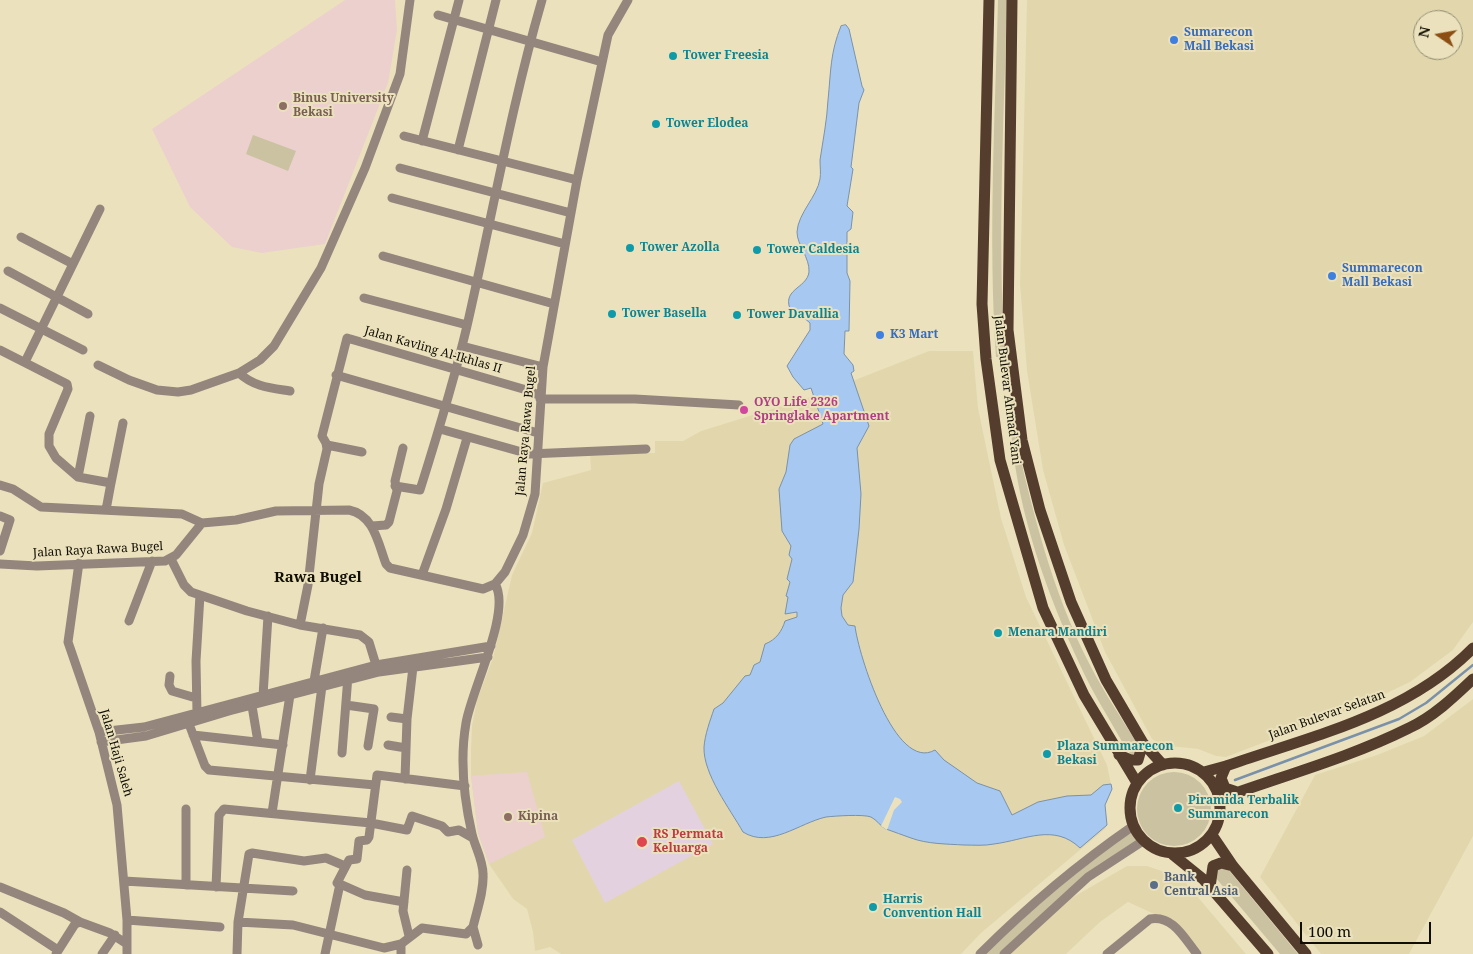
<!DOCTYPE html>
<style>
body{margin:0}
#map{position:relative;width:1473px;height:954px;overflow:hidden;background:#ebe2bd;font-family:"Noto Serif",serif}
canvas{display:block}
.north{position:absolute;left:1413px;top:10px;width:50px;height:50px;box-sizing:border-box;background:#ebe2bd;border:1px solid #938d72;border-radius:50%;rotate:282deg;font-size:14px;font-weight:700;line-height:20px;text-align:center;color:#100d02}
.north::after{content:'';display:block;margin:auto;width:18px;height:22px;background:#8c4e13;clip-path:polygon(50% 0,100% 100%,50% 72%,0 100%)}
.scale{position:absolute;left:1300px;top:922px;width:131px;height:22px;box-sizing:border-box;border:2px solid #100d02;border-top:0;padding-left:6px;font-size:15px;line-height:18px;white-space:nowrap;color:#100d02;-webkit-text-stroke:4px #ebe2bd;paint-order:stroke}
</style>
<div id="map">
<canvas width="1473" height="954"></canvas>
<div class="north">N</div>
<div class="scale">100 m</div>
</div>
<script>
const ctx = document.querySelector('canvas').getContext('2d');
ctx.lineJoin = 'round';
function fill(path, color) { ctx.fillStyle = color; ctx.fill(path, 'evenodd'); }
function strokePath(path, color, width, dash) { ctx.strokeStyle = color; ctx.lineWidth = width; ctx.lineCap = dash ? 'butt' : 'round'; ctx.setLineDash(dash || []); ctx.stroke(path); }
function label(font, color, halo, rows, align = 'center') {
  ctx.font = font + ' "Noto Serif",serif'; ctx.lineWidth = 4; ctx.setLineDash([]); ctx.textBaseline = 'middle'; ctx.strokeStyle = halo; ctx.fillStyle = color; for (const [text, x, y, turn = 0] of rows) {
    ctx.save(); ctx.translate(x, y); ctx.rotate((+turn || 0) * Math.PI / 180); ctx.textAlign = isNaN(turn) ? turn : align; if (halo) ctx.strokeText(text, 0, 0); ctx.fillText(text, 0, 0); ctx.restore();
  }
}
const built = new Path2D(`
 M1027,0H1473V622L1453,650L1410,682L1364,704L1226,757L1216,756L1198,749L1161,745L1152,739L1105,652L1064,545L1043,470L1027,371L1020,284ZM1423,20H1453V50H1423Z
 M929,351H973L978,408L1001,518L1026,597L1107,765L1112,789L1105,805L1107,825L1105,829L981,933L961,954H561L550,947L535,951L533,932L527,909L513,899L489,864L478,833L471,776V749L472,726L477,700L493,658L512,575L532,533L543,483L591,470L590,454L655,453V441H683L701,431L814,396Z
 M1473,699V836L1409,954H1321L1260,877L1315,775L1377,755L1424,736Z
 M1127,866H1147L1177,876L1186,883L1246,954H1197L1167,920L1128,902L1100,922L1066,954H1005L1061,904Z`);
const education = new Path2D(`
 M345,0H395L397,30L388,83L325,244L262,253L232,247L190,207L152,129Z
 M527,772L545,837L489,864L478,833L471,776Z`);
const medical = new Path2D(`
 M679,781L713,844L605,903L572,840Z`);
const green = new Path2D(`
 M998,0H1007C1004,119 997,238 1005,357H996C988,238 995,119 998,0Z
 M253,135L296,151L288,171L246,154Z
 M1014,430C1032,510 1052,592 1090,665C1104,693 1123,720 1139,747L1138,752L1132,755L1126,749C1111,721 1093,694 1080,665C1046,591 1018,513 1011,432Z
 M1137 809a37 37 0 1 1 74 0a37 37 0 1 1-74 0Z
 M1133,826L1143,841L1108,862L1004,954H980Z
 M1217,868H1227L1298,954H1280L1215,877Z`);
const water = new Path2D(`
 M846,25L849,29L862,86L864,90L859,103L851,167L853,169L847,206L853,212L851,229L847,232V273L850,281L849,331H845L844,354L853,365L854,371L851,373L869,426L857,448L861,494L859,529L853,582L843,595L841,608L842,616L848,625L855,626C858,653 895,773 935,750L944,760L977,783L1000,791L1012,815L1038,802L1067,796L1091,795L1103,785L1111,784L1112,789L1105,805L1107,825L1080,848C1054,823 1025,840 994,844C984,846 974,845 964,845C947,844 927,844 911,838C903,835 894,832 886,829C880,826 877,820 871,817C863,814 835,816 826,817C799,823 770,849 743,832C730,809 703,774 704,747C705,734 710,721 714,709L723,703L745,676L750,675L754,665L760,662L765,644C776,640 782,631 785,621L797,617V612L785,614L788,597L786,596L790,582L787,579L792,559L789,555L791,546L782,531L779,489L786,472L790,445L794,439L823,424L811,388L804,390L793,377L787,366L810,330V323L803,317L792,313C779,289 807,289 809,272C810,258 797,245 797,232C798,213 817,197 820,179C821,173 820,167 820,160C823,140 827,120 828,100C831,71 830,53 841,26Z`);
const pier = new Path2D(`
 M895,797L900,799L902,802L894,810L887,830L881,826Z`);
const stream = new Path2D(`
 M1235,780L1399,719L1426,703L1473,665`);
const minor = new Path2D(`
 M438,15L602,62
 M404,136L577,180
 M422,141L459,0
 M458,150L496,0
 M400,168L571,213
 M392,198L565,244
 M21,237L73,264
 M383,256L554,304
 M8,271L88,314
 M364,298L467,325
 M0,308L83,350
 M462,346L543,367
 M0,350L67,384L68,389L49,434V446L56,458L78,477L111,483L106,510
 M25,362L100,209
 M98,365L129,380L157,390L178,392L191,390L239,373L260,360L274,346L321,268L365,168L400,74L410,0
 M239,373C254,387 271,388 290,391
 M336,375L538,433
 M540,399H635L739,405
 M440,429L529,454L646,449
 M327,445L362,452
 M78,477L90,416
 M111,483L123,423
 M0,485L13,489L41,507L182,514L202,523
 M395,486L420,490C437,436 454,381 467,326C492,217 511,107 542,0
 M0,516L10,520L0,551
 M372,526L386,525L389,522L397,491L395,481L403,448
 M171,559L184,585L191,592L247,611L300,625L360,635L369,642L376,665
 M79,563L68,642L99,732L117,805L127,920V954
 M0,564L37,566L165,561L176,555L202,523L236,520L276,511L349,510C374,515 378,543 386,564L390,568L483,589L495,584L505,572L523,535L535,494L543,367L577,180L608,35L628,0
 M422,575L446,509L467,438
 M129,621L152,561
 M300,625L308,585L319,484L327,449L326,443L322,436L347,338L530,391L540,396
 M170,676L169,685L172,691L196,698
 M314,681L323,628
 M263,696L268,616
 M346,705L374,709L368,746
 M252,706L258,742
 M197,714L196,661L200,595
 M391,717L407,719
 M189,724L205,766L209,770L375,785
 M99,732L144,727L376,665L491,646
 M193,735L283,745
 M101,742L146,736L229,711L379,672L488,657
 M388,745L406,748
 M342,753L348,676
 M405,779L407,719L413,667
 M310,780L322,686
 M272,813L290,695
 M407,870L403,911L409,936
 M124,881L293,891
 M340,884L365,895L404,902
 M186,885V809
 M0,887L64,913L80,922
 M216,887L219,815L224,809L371,823L407,830L412,816L442,826L448,832L459,830L473,838
 M0,912L58,950
 M127,920L220,927
 M238,922L293,925L384,948L401,944L422,928L466,934L473,927C477,910 484,891 483,874C483,860 475,847 472,834C464,799 460,758 466,723C471,691 512,611 495,584
 M473,927L478,945
 M401,944V954
 M56,954L75,924L80,922L110,933L127,944
 M102,954L115,935
 M237,954L238,922L249,854L252,853L304,861L326,858L345,866
 M325,954L340,884L337,883L349,860L357,859L359,841L367,840L369,837L377,775L465,786
 M980,954C1027,907 1078,864 1133,826
 M1004,954L1088,877L1143,841
 M1107,954L1150,919C1173,915 1184,938 1197,954`);
const major = new Path2D(`
 M989,0L982,304L986,359L1000,460L1043,608L1084,695L1137,783
 M1012,0L1008,330L1022,440L1040,510L1071,602L1106,680L1143,743L1163,765
 M1119,755L1131,760H1138L1143,743
 M1130 808a45 45 0 1 1 90 0a45 45 0 1 1-90 0Z
 M1226,766L1221,778L1225,788L1237,792
 M1204,772L1226,766C1312,736 1407,715 1473,648
 M1219,799C1282,776 1349,758 1409,728C1433,717 1454,697 1473,679
 M1212,835L1233,866L1306,954
 M1172,854L1203,879L1268,954
 M1210,887L1213,866L1221,863L1233,866`);
const markers = [
 [1174,40,5,"#3f7fe0"],
 [673,56,5,"#0f9aa8"],
 [283,106,5,"#8d6e63"],
 [656,124,5,"#0f9aa8"],
 [630,248,5,"#0f9aa8"],
 [757,250,5,"#0f9aa8"],
 [1332,276,5,"#3f7fe0"],
 [612,314,5,"#0f9aa8"],
 [737,315,5,"#0f9aa8"],
 [880,335,5,"#3f7fe0"],
 [744,410,5,"#d1479c"],
 [998,633,5,"#0f9aa8"],
 [1047,754,5,"#0f9aa8"],
 [1178,808,5,"#0f9aa8"],
 [508,817,5,"#8d6e63"],
 [642,842,6,"#e0444e"],
 [1154,885,5,"#5c6f8a"],
 [873,907,5,"#0f9aa8"]
];
const shopNames = [
 ["Sumarecon",1184,33],
 ["Mall Bekasi",1184,47],
 ["Summarecon",1342,269],
 ["Mall Bekasi",1342,283],
 ["K3 Mart",890,335]
];
const cultureNames = [
 ["Tower Freesia",683,56],
 ["Tower Elodea",666,124],
 ["Tower Azolla",640,248],
 ["Tower Caldesia",767,250],
 ["Tower Basella",622,314],
 ["Tower Davallia",747,315],
 ["Menara Mandiri",1008,633],
 ["Plaza Summarecon",1057,747],
 ["Bekasi",1057,761],
 ["Piramida Terbalik",1188,801],
 ["Summarecon",1188,815],
 ["Harris",883,900],
 ["Convention Hall",883,914]
];
const educationNames = [
 ["Binus University",293,99],
 ["Bekasi",293,113],
 ["Kipina",518,817]
];
const streetNames = [
 ["Jalan Kavling Al-Ikhlas II",433,350,16],
 ["Jalan Bulevar Ahmad Yani",1007,390,83],
 ["Jalan Raya Rawa Bugel",526,431,-85],
 ["Jalan Raya Rawa Bugel",98,550,-3],
 ["Jalan Bulevar Selatan",1327,715,-20],
 ["Jalan Haji Saleh",116,753,74]
];
const hotelNames = [
 ["OYO Life 2326",754,403],
 ["Springlake Apartment",754,417]
];
const healthNames = [
 ["RS Permata",653,835],
 ["Keluarga",653,849]
];
const serviceNames = [
 ["Bank",1164,878],
 ["Central Asia",1164,892]
];
const quarterNames = [
 ["Rawa Bugel",318,578]
];
fill(built, '#e2d7ac');
fill(education, '#ebd0ce');
fill(medical, '#e4d1e0');
fill(green, '#cac2a0');
fill(water, '#a7c9f1');
strokePath(water, '#7a91a9', 1);
fill(pier, '#ebe2bd');
strokePath(stream, '#7a91a9', 2.5);
strokePath(minor, '#95867d', 9);
strokePath(major, '#553d2e', 11);
for (const [x, y, r, color] of markers) { const dot = new Path2D(); dot.arc(x, y, r, 0, 2 * Math.PI); ctx.fillStyle = color; ctx.fill(dot); strokePath(dot, '#ebe2bd', 2); }
label('bold 12px', '#366cbe', '#ebe2bd', shopNames, 'left');
label('bold 12px', '#0d838f', '#ebe2bd', cultureNames, 'left');
label('bold 12px', '#785e54', '#ebe2bd', educationNames, 'left');
label('12px', '#100d02', '#ebe2bd', streetNames);
label('bold 12px', '#b23c85', '#ebe2bd', hotelNames, 'left');
label('bold 12px', '#be3a42', '#ebe2bd', healthNames, 'left');
label('bold 12px', '#4e5e75', '#ebe2bd', serviceNames, 'left');
label('bold 15px', '#100d02', '#ebe2bd', quarterNames);
</script>
